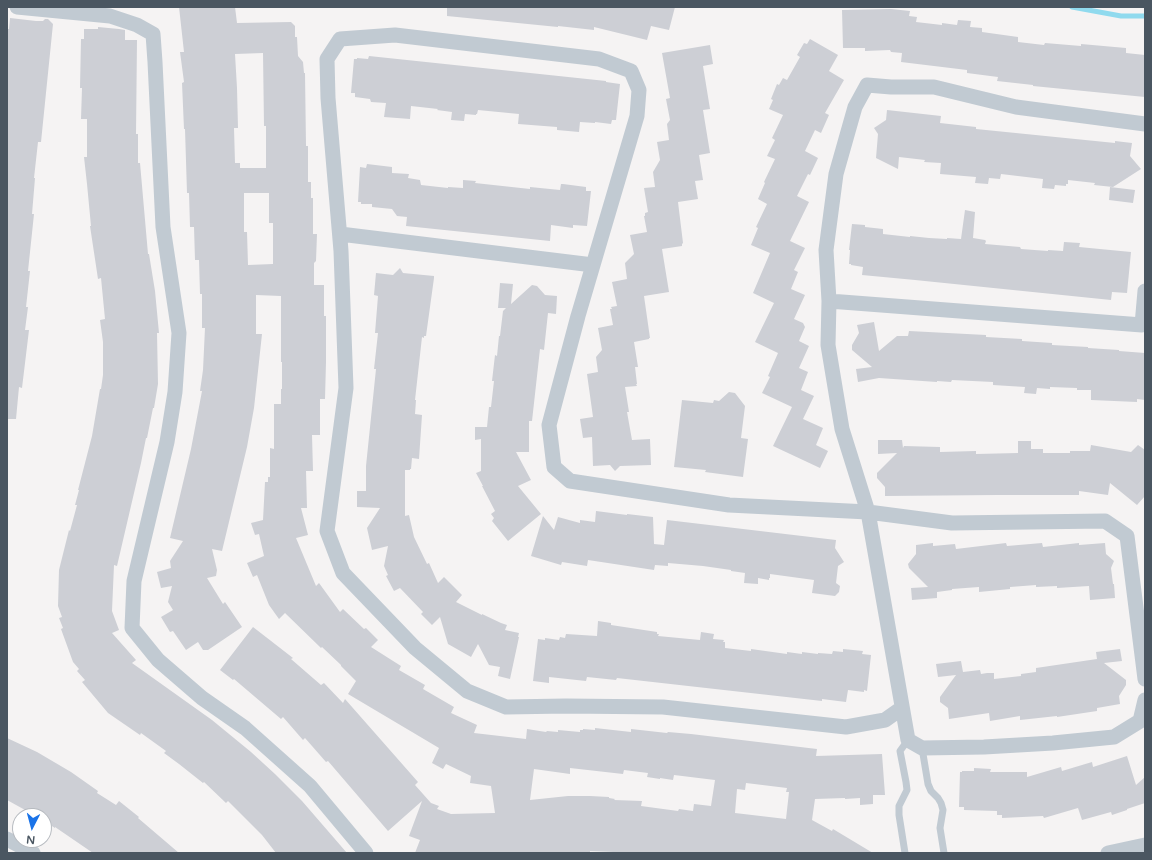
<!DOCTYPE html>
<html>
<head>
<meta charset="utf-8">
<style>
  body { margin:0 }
  #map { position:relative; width:1152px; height:860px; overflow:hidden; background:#f5f3f3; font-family:"Varela Round",sans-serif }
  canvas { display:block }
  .frame { position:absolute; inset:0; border:8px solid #4a5661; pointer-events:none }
  .north { position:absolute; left:12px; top:808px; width:40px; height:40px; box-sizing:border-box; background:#fff; border:1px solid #b7bbc0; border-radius:50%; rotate:186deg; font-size:11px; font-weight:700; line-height:16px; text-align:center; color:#4a5661 }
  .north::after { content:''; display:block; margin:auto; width:14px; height:18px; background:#1a73e8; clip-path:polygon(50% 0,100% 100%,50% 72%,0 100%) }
</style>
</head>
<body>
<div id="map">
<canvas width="1152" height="860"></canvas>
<div class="frame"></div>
<div class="north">N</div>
</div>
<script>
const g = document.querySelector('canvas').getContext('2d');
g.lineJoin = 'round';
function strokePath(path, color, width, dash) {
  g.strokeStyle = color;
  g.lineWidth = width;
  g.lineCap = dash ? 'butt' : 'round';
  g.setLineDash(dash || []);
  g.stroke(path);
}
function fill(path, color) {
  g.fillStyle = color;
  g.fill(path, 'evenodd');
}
const stream = new Path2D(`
  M1072 7 1121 16H1145`);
const building = new Path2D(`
  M179 7H235L237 23 291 22 295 26V37H297L298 56 303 62 304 73H305L306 146H308V182H311V198H313V234H317L316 261 314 263V285H324V316H326V362L325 399H320V435H312L313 471H306L307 508H301L308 535 296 538 316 586 319 583 340 612 343 609 364 629 366 628 378 640 371 647 401 666 399 670 425 685 423 689 454 707 451 713 477 725 474 733 526 739 527 729 546 732 547 731 558 732V730L580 732V730H583V729L595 730V728L631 732V729L667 733 668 732 691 734 817 749 816 756 882 754 885 795H873V804L860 805V798L845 799V798L815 799 812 820 832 831 833 829 873 853H637L590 851V852L560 853H415L420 840 409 836 422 801 388 831 328 761 326 762 305 738 303 740 283 717 281 719 234 679 233 680 220 670 253 627 293 658 291 659 321 685 324 683 343 703 345 699 418 782 415 785 431 803 439 806 437 809 451 814 495 813 491 786 470 783 471 776 446 764 443 769 432 763 439 748 348 694 356 681 341 666V665L322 647 321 648 285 613 279 619 269 605 257 575 253 577 247 563 264 556 259 534 255 535 251 523 263 520 265 482H268V477H270V448L274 449V404H281V389H282V362H281V296L256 295V334H262L254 408 247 447 222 551 212 549 217 570 216 576 207 578 223 604 225 602 242 627 208 650H203L198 642 186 650 173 631 170 632 161 617 173 610 168 602 172 586 161 588 157 572 171 568 170 561 183 541 170 538 191 449 202 391H200L203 370 205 328H202V294H200L199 260H195L194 227H190L189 193H187L185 129H184L182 83 184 82 180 52H184ZM263 53 264 126H266V168H240V163H235L234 128H238L237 88 235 54ZM244 193H269V223H273V264L248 265 247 232H244ZM570 768 623 774 624 770 648 773 647 777 660 779V778L673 780 674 775 715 780 711 806 694 804 693 811 679 809 678 811 641 806 642 801 614 800 615 799 609 798V797L590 796H568L530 800 534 769 570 774ZM746 783 787 788 786 792H789L786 819 735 813 737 789 745 790Z
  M447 7H675L669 30 651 26 647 40 594 27V30L558 26V27L447 16Z
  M891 9 910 11 909 16 917 17 916 22 942 25V23L957 25 958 20 971 21 970 27 982 28V32L1018 37V42L1044 45 1045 43 1081 46V44L1126 48V53L1145 55V97L1033 86V85L997 81 998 77 967 73V70L901 62 902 53 891 52 890 50 865 51V48H843L842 10Z
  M10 18 36 21H43L45 19H48L53 24 41 142H38L34 178H35L32 214H34L28 271H30L26 307H28L25 330H29L22 388 19 387 16 419H7V29H9Z
  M98 27 119 29 125 30V40H137L136 134H138V163H140L148 254H149L155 291 159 333H157L158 384 154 408H153L147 438H146L141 463 117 566 114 565 112 611 119 630 112 633 136 660 132 663 212 720 251 752 275 774 302 801 347 853H276L262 835 228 801 226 803 204 782 203 783 179 764 164 753 166 751 141 733 140 735 108 713 82 682 85 680 77 671 79 669 73 662 61 629 63 628 59 618 62 617 58 606 59 570 69 530 70 531 77 505H75L79 490H78L92 436 100 389H101L103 375V342L100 320 105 319 101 278 98 279 90 226H91L87 184 84 157H87V119H81L82 88H80L81 39H84V29H98Z
  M810 39 838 55 829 71 844 80 825 113 829 115 821 133 815 130 805 151 818 158 810 175 808 174 797 196 809 202 790 241 805 248 794 270 798 272 791 289 805 295 794 319 803 323 805 327 799 341 809 346 799 368 808 372 801 390 814 396 803 419 823 428 816 445 828 451 820 468 773 446 792 407 762 393 770 377 768 376 778 353 755 342 774 303 753 293 770 253 751 245 758 228 756 227 767 204 758 199 765 183 764 182 775 159 767 156 775 140 772 138 783 115 769 109 773 100 771 99 777 84 779 85 783 78 787 80 800 57 797 55 804 43 807 44Z
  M710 45 713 64 703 66 710 109 703 110 710 153 699 155 703 180 695 181 698 199 678 202 683 243 682 244V246L662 249 669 292 644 296 650 338H649V339L634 342 638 367H635L637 384H636L637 386 625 387 629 412H627L632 440 650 439 651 465 620 466 615 471 610 465 593 466 592 437 583 438 580 419 593 417 587 374 598 372 596 357 602 350 598 328 613 325 610 309H612L611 307 617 306 612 282 627 279 625 263 634 254 630 235 647 232 644 216H645V213L648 212 644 188 655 187 653 172 660 160 657 142 669 140 667 124 670 120 666 99 670 98 662 53Z
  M369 56 606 81V82L620 84 616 120H612L611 124 595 122V123L580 122 579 132 557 130V127L518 124 519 114 478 110 477 114H476V115L465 114 464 121 451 120 452 112 437 110 438 109 411 106 410 119 384 117 386 103 371 102 370 99 355 97V93H351L354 59H357V58L368 59Z
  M887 110 941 116 940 123 976 127V129L1115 143V141L1132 143 1130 156 1141 169 1113 187 1094 185 1095 183 1068 180V184H1066V186L1055 185 1054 189 1042 188 1043 179 1001 174 1000 179 989 178 988 184 975 183 976 177 940 174 941 163 924 162 925 160 899 157 898 169 876 158 878 134 874 128 886 120Z
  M367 164 392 167V173L409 174 408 178 420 180 421 185 448 188V187L463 188V180L476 181 475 183 530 189V187L560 190 561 184H563L586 187V191H591L587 226 573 225V228L551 225 550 241 406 226 407 217 397 216 392 209 372 207V204H361V202H358L360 167 366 168Z
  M1110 187 1135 190 1133 203 1109 200Z
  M965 210 975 212 973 238 985 240 986 241 985 244 1020 247 1021 249 1048 251V250L1063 251 1064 242 1080 243 1079 247 1131 252 1127 293 1112 292 1111 300 915 280 862 275 863 267 851 265V264H849L850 250H849L852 224 865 225V227L883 229V234L910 237V236L929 238 947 239V238L961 239Z
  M400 268 403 273 434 276V278L426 336H424V338L422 337 415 400H416L415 414 422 415 419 459 412 458 411 469H410V470H405V516L409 515 414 537 427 564 429 563 438 583 444 577 462 595 456 602 482 615V614L501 623 507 625 505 630 519 633 518 637H519L510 679 498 676 500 667 489 665 478 644 471 657 448 644 440 617 432 625 421 614 423 612 400 588 394 591 386 576 388 575 384 566 388 546 372 550 367 528 380 508 357 507V491H366V466L376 369H374L378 333H375L378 296 374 295 376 273 393 275Z
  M500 283 513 284 511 304 532 285 537 286 545 295 557 296 556 314 548 313 544 350 540 349 532 421H529V452H516L531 480 518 486 541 514 508 541 492 521 494 518 491 514 495 511 482 486H483L476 473 481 471V439L475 440V427H487L489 407H491L494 381H492L495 355 497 356 499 336H500L503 311 506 308H498Z
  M874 322 879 351 897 336H908L909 331 986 335V337L1022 339V341L1052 343V345L1088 347V348L1119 350V351L1145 353V400L1137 399V402L1091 400V390H1077V388L1050 387V389L1037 388 1036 394 1024 393 1025 387 993 385V382L952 380 951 382 937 381V382L879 378 858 382 856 369 872 367 852 350V345L859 333 857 325Z
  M729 392 735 393 745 406 741 438 748 439 743 477 705 472 706 470 674 467 682 400 713 403 714 400 719 401Z
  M878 440H902L903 448 904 446 940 447V452L976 451V454L1018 453V441H1031V449H1043V453H1070V451H1090L1091 445 1131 452 1138 445 1145 450V496L1137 505 1110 483 1108 495 1079 491V495H997L885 496V487L877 478V473L897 453 878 454Z
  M596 511 627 515V514L653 517 654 544 664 545 667 520 836 540 835 548 844 562 838 566 836 583 840 586 839 592 835 596 812 593 814 580 770 574V578H769V580L758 578V584L744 583 745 573 731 571V570L703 566 668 563V566L655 565 654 570 588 560 587 566 562 562 561 565 531 556 543 516 554 530 558 517 580 523V520L595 522Z
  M933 543V546L955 544 956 549 1006 543 1007 546 1042 543 1043 547 1079 543V545L1105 543 1106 554 1114 561 1111 568 1113 584H1114L1115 598 1090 600 1089 586 1057 588V586L1036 587V585L1010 587V589L979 592V587L952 589V590L937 592V598L912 600 911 588 928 587 909 568 908 564 916 554V545Z
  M598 621 611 623V625L657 632V634H659L658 636 700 640 701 632 714 634 713 639 724 640 723 642H725V648L751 651V649L787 654V652L802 654V652L818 654V653L832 654 833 651 843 652V649L863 651 862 654 871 655 867 691 864 690V692L848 690 846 702 822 699V701L617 678 616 680 587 677 586 681 549 677V683L533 681 538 639 545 640V638L559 640 560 637 565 638 566 634 597 636Z
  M1120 649 1122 661 1104 663 1126 680V685L1119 696 1120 704 1097 708V711L1057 717V716L1020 720V716L990 721 989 713 949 719 948 708 940 702V697L956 675 938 677 936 664 961 661 963 672 980 670 981 674 987 673H994V679L1021 676V674L1036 672V668L1097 659 1096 652Z
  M7 738 37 752 71 772 98 791 97 793 116 805 119 801 139 817 138 818 179 853H93L55 827V828L44 821V816H36L7 800Z
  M1127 756 1136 785 1145 777V803L1127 809V810L1112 815 1111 812 1082 820 1078 808 1044 818 1043 816 1002 818V815H997V811L964 810V807H959L960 772H962V771H974V768L991 769 990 772H1027V777L1061 767 1062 771 1092 762 1093 767Z`);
const lane = new Path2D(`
  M922 748 928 784 931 791 938 798 941 803 943 810 940 828 944 853
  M905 853 899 815V806L907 790 906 782 900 751 908 740`);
const street = new Path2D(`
  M17 7 110 16 137 25 153 34 155 62 163 227 179 333 175 392 167 442 134 581 132 628 158 660 202 698 245 728 310 786 366 853
  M1145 124 1016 107 934 87H891L867 85 855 107 836 174 826 250 829 301 828 345 842 429 868 512 908 740 922 748 984 747 1053 743 1114 737 1140 721 1145 700
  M340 234 593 265
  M829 301 1142 325 1145 291
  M902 708 885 720 846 727 663 707 566 706 506 707 467 691 415 648 343 573 327 531 346 388 341 251 328 98 327 59 340 39 395 35 599 59 631 71 639 90 637 116 578 316 549 425 554 467 570 481 729 505 868 512 952 523 1105 521 1127 536 1145 679
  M7 839 33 853
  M1108 853 1145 845`);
strokePath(stream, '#90daee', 5);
fill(building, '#cdcfd5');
strokePath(lane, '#c1cad2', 7);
strokePath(street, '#c1cad2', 15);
</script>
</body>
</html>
